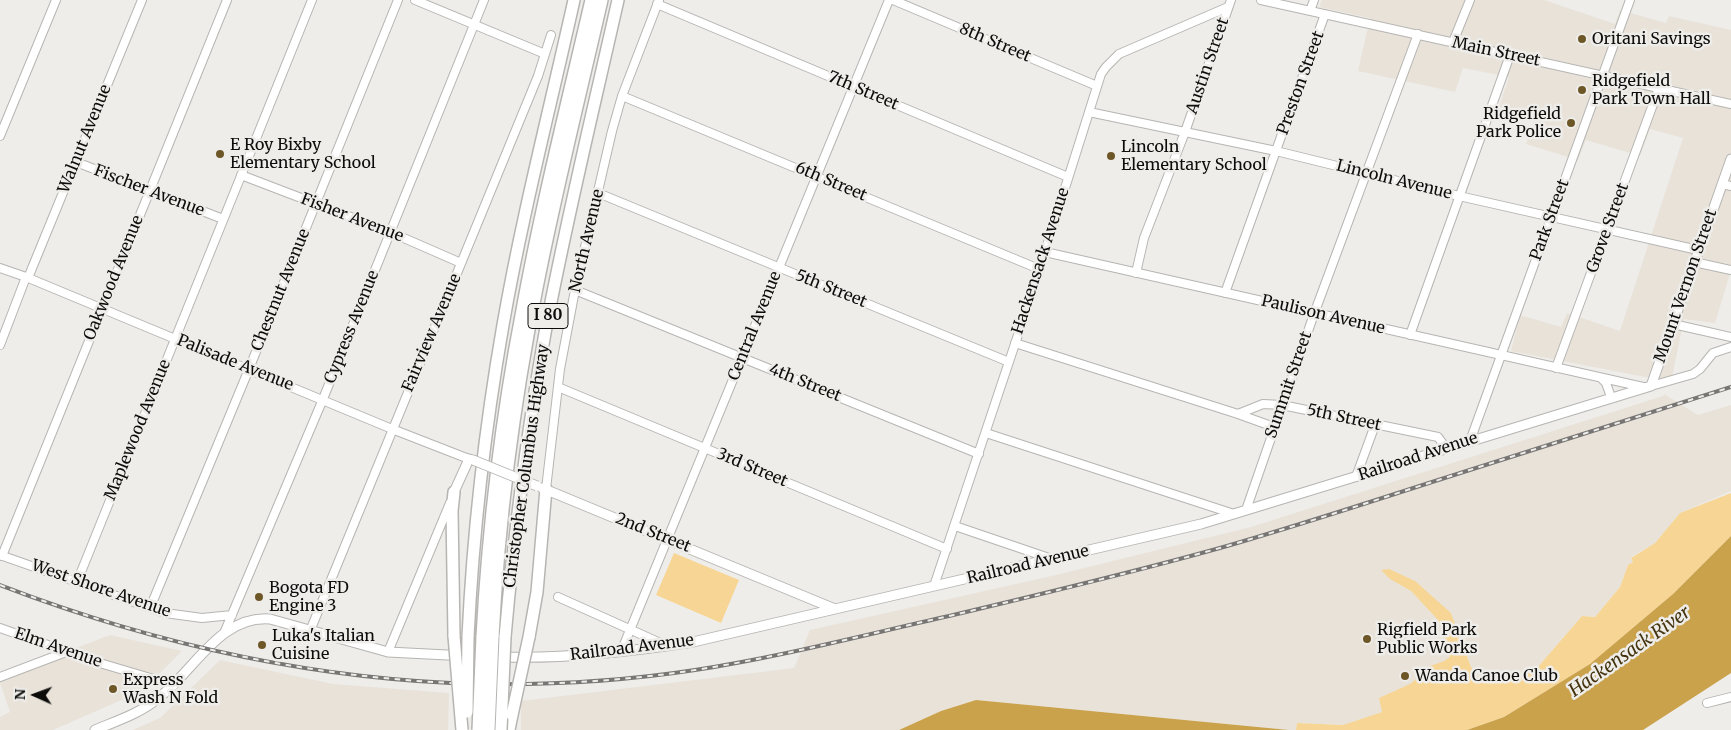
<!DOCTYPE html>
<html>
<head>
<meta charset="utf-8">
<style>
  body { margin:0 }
  #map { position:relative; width:1731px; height:730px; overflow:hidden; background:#eeedea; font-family:Merriweather,serif }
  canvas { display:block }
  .north { position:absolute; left:10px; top:670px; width:50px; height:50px; -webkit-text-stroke:4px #eeedea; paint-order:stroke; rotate:272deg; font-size:14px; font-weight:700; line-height:20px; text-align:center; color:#0d0c0b }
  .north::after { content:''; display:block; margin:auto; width:18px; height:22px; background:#0d0c0b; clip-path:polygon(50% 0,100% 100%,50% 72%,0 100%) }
</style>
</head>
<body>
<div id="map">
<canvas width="1731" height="730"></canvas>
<div class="north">N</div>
</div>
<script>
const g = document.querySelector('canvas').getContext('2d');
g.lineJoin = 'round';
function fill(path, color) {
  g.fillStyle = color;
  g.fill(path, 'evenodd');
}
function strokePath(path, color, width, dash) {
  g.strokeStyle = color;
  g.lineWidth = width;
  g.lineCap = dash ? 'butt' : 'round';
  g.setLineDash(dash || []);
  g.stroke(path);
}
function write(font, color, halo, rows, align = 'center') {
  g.font = font + ' Merriweather,serif';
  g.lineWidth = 5;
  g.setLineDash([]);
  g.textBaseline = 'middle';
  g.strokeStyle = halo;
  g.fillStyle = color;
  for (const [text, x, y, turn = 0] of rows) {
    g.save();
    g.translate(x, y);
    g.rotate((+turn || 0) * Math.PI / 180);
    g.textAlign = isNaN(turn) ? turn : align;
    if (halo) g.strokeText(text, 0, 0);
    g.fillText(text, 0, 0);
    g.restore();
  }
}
const built = new Path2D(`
  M1322 0H1544L1615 24 1620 10 1666 23 1669 16 1731 30V270L1715 323 1684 319 1671 382 1511 351 1520 315 1561 327 1567 313 1620 331 1683 138 1650 129 1640 156 1586 140 1578 160 1526 144 1535 118 1499 107 1509 77 1463 68 1455 92 1358 71 1370 18 1319 7Z
  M1664 394 1698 415 1731 405V491L1680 513 1655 543 1631 557 1633 562 1628 565 1620 587 1595 617 1582 616 1537 668 1508 677 1484 681 1477 677 1471 667 1451 613 1390 579 1411 591 1440 621 1454 672 1382 712 1343 725 1297 723 1296 730H1289L976 700 941 711 899 730H521V701L794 668 810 630 1056 575 1251 527 1663 396Z
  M110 635 182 651 142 691 53 730H0V717L10 712 0 683V677Z
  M220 660 333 684 449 693 448 730H133L160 718Z`);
const green = new Path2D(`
  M1731 493V536L1673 594 1590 664 1504 717 1467 730H1296L1297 723 1343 725 1382 712 1379 698 1410 684 1419 677 1425 668 1444 661 1450 657 1439 621 1411 591 1390 579 1381 570 1389 569 1415 581 1451 613 1471 667 1477 677 1484 681 1508 677 1537 668 1582 616 1595 617 1620 587 1628 565 1633 562 1631 558 1655 543 1680 513Z
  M674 553 739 580 721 623 656 595Z`);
const water = new Path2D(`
  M1731 536V673L1643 730H1467L1504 717 1590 664 1673 594Z
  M976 700 1289 730H899L941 711Z`);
const minor = new Path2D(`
  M415 0 545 54
  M893 0 1097 86
  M1261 0 1731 104
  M657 4 1068 177
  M1310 11 1314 0
  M1453 42 1470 0
  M622 96 1039 269
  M1089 112 1276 151 1459 196 1698 250
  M0 136 56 0
  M76 162 223 219
  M241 175 390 232 461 263
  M1722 184 1731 186
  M598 193 1009 362
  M1045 252 1643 387
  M1694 262 1731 270
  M0 268 26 277 392 429 469 459
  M1136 273 1144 238 1185 132 1231 0
  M28 278 142 0
  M575 290 979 454
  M1225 293 1325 14
  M1673 324 1731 337
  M1410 335 1510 55
  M1015 343 1238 414 1263 404 1282 405 1438 437 1446 448
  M0 345 26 277
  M1556 368 1659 88
  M1601 378 1606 383 1611 397
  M1651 386 1693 374 1700 369 1713 353 1731 347
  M558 387 947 549
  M1238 414 1274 427
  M986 433 1234 514
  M1470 441 1630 0
  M1356 477 1375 425
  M546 489 560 369 575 290 612 131 622 96 659 0
  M1246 510 1314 314 1418 34
  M955 526 1052 559
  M0 555 165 613 202 618 232 615
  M2 556 227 0
  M77 582 312 0
  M934 586 1030 299 1101 74 1106 67 1119 54 1228 7
  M558 597 667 646
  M150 608 249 369 398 0
  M0 628 93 661 174 685
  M225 631 323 399 484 0
  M310 631 538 76 551 35
  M388 652 450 503
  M621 652 889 0
  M0 677 66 652
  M1707 703 1731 697`);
const major = new Path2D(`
  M542 488 835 609
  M454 492 469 459 473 460
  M500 657C565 659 629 652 693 642L1201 524 1651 386 1731 159
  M95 730C116 721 139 714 157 699 194 672 219 615 270 619L388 652 487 657`);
const highway = new Path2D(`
  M454 636 452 511 454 492
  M468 637C473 532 485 428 503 325 522 216 550 108 574 0
  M482 637C488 527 501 418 522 310 541 206 567 103 591 0
  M493 637C499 520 514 403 537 288 556 191 580 96 602 0
  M505 637C514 535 527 433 545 333 566 221 593 111 618 0
  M529 637 537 592 546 489
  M509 730 512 715`);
const rail = new Path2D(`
  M0 585C154 644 315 680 480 684 551 685 624 681 695 670 780 657 864 635 949 616 1042 594 1135 572 1227 546 1296 526 1364 504 1432 482 1532 450 1631 419 1731 387`);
const majorBridge = new Path2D(`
  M473 460 537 486`);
const highwayBridge = new Path2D(`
  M454 636 462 730
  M467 712 468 637
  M512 715 529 637
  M478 730 482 637
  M489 730 493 637
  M501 730 505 637`);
const markers = [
  [1582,39,5,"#6e5727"],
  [1582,90,5,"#6e5727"],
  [1571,123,5,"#6e5727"],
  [220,154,5,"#6e5727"],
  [1111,156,5,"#6e5727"],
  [259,597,5,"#6e5727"],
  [1367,639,5,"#6e5727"],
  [262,645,5,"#6e5727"],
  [1405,676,5,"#6e5727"],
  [113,689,5,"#6e5727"]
];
const shields = [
  [548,316,40]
];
const shieldNames = [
  ["I 80",548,316]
];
const poiNames = [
  ["Oritani Savings",1592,39],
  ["Ridgefield",1592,81],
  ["Park Town Hall",1592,99],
  ["Ridgefield",1561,114,"right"],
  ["Park Police",1561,132,"right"],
  ["E Roy Bixby",230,145],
  ["Elementary School",230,163],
  ["Lincoln",1121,147],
  ["Elementary School",1121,165],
  ["Bogota FD",269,588],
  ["Engine 3",269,606],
  ["Rigfield Park",1377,630],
  ["Public Works",1377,648],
  ["Luka's Italian",272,636],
  ["Cuisine",272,654],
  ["Wanda Canoe Club",1415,676],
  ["Express",123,680],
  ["Wash N Fold",123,698]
];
const streetNames = [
  ["8th Street",995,43,23],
  ["Main Street",1496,52,12],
  ["Austin Street",1208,66,-71],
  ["Preston Street",1301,83,-70],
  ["7th Street",863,91,23],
  ["Walnut Avenue",85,139,-68],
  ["Lincoln Avenue",1394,180,14],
  ["6th Street",831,182,23],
  ["Fischer Avenue",149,191,21],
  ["Fisher Avenue",352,218,21],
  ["Park Street",1550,220,-70],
  ["Grove Street",1608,228,-70],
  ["North Avenue",587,241,-77],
  ["Hackensack Avenue",1041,261,-72],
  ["Oakwood Avenue",114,278,-68],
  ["Mount Vernon Street",1686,286,-71],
  ["5th Street",831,289,22],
  ["Chestnut Avenue",281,290,-68],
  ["Paulison Avenue",1323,315,13],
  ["Central Avenue",755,326,-68],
  ["Cypress Avenue",352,327,-68],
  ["Fairview Avenue",432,333,-67],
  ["Palisade Avenue",235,363,22],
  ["4th Street",805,383,22],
  ["Summit Street",1289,385,-71],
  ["5th Street",1344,418,12],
  ["Maplewood Avenue",138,430,-68],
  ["Railroad Avenue",1418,457,-18],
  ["Christopher Columbus Highway",527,466,-82],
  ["3rd Street",752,468,23],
  ["2nd Street",653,533,22],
  ["Railroad Avenue",1028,565,-13],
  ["West Shore Avenue",101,589,19],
  ["Elm Avenue",58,648,19],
  ["Railroad Avenue",632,648,-7]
];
const waterNames = [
  ["Hackensack River",1630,652,-35]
];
fill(built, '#e8e2d9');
fill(green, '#f7d695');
fill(water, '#cba24c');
strokePath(minor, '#b6b5b2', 10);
strokePath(major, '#b6b5b2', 11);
strokePath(highway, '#b6b5b2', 14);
strokePath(minor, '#fff', 8);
strokePath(major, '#fff', 9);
strokePath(highway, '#fff', 11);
strokePath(rail, '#777674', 4);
strokePath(rail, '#eeedea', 2, [5.5]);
strokePath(majorBridge, '#b6b5b2', 11, []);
strokePath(highwayBridge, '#b6b5b2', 14, []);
strokePath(majorBridge, '#fff', 9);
strokePath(highwayBridge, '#fff', 11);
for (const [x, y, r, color] of markers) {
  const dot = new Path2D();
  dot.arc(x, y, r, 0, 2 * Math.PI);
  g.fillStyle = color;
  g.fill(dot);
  strokePath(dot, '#eeedea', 2);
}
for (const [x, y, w] of shields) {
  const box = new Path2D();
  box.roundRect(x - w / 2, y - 12.5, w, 25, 4);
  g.fillStyle = '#eeedea';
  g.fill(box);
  strokePath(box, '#0d0c0b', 1);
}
write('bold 15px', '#0d0c0b', null, shieldNames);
write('16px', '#0d0c0b', '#eeedea', poiNames, 'left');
write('16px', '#0d0c0b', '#eeedea', streetNames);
write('italic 18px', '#44330e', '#eeedea', waterNames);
</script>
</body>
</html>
